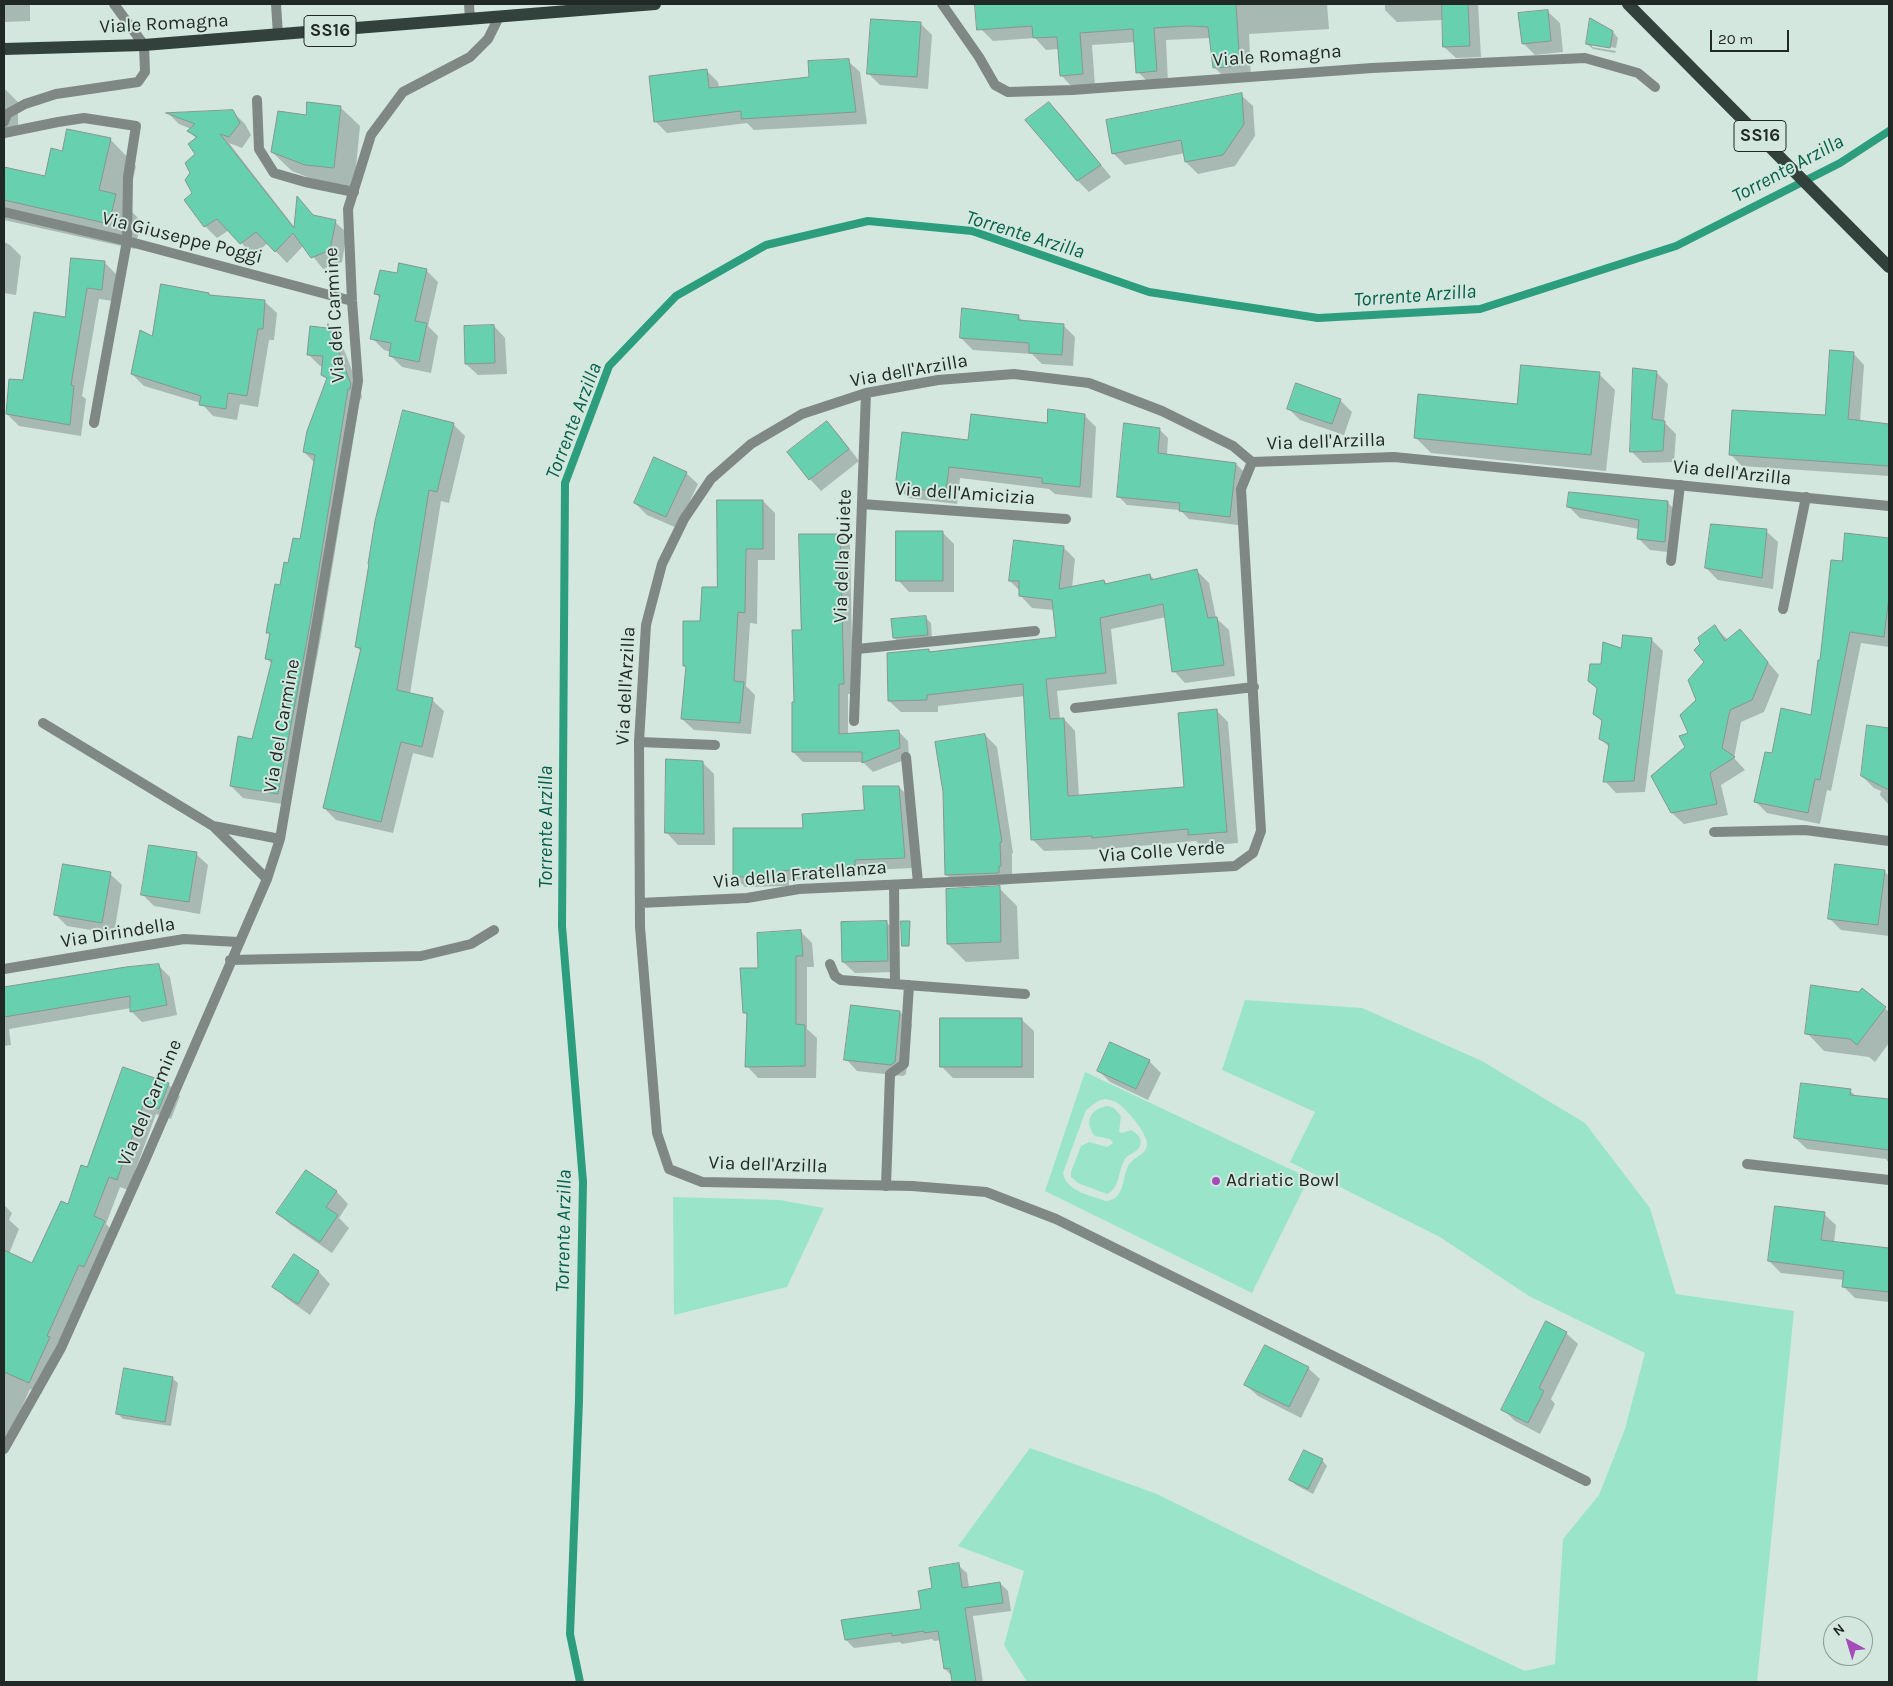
<!DOCTYPE html>
<html>
<head>
<meta charset="utf-8">
<style>
  body { margin:0 }
  #map { position:relative; width:1893px; height:1686px; overflow:hidden; background:#d3e7df; font-family:Karla,sans-serif }
  canvas { display:block }
  .frame { position:absolute; inset:0; border:5px solid #212926; pointer-events:none }
  .north { position:absolute; left:1823px; top:1616px; width:50px; height:50px; box-sizing:border-box; background:#d3e7df; border:1px solid #8c9b95; border-radius:50%; rotate:321deg; font-size:14px; font-weight:700; line-height:20px; text-align:center; color:#212926 }
  .north::after { content:''; display:block; margin:auto; width:18px; height:22px; background:#a54cb9; clip-path:polygon(50% 0,100% 100%,50% 72%,0 100%) }
  .scale { position:absolute; left:1710px; top:30px; width:79px; height:22px; box-sizing:border-box; border:2px solid #212926; border-top:0; padding-left:6px; font-size:15px; line-height:18px; white-space:nowrap; color:#212926; -webkit-text-stroke:4px #d3e7df; paint-order:stroke }
</style>
</head>
<body>
<div id="map">
<canvas width="1893" height="1686"></canvas>
<div class="frame"></div>
<div class="north">N</div>
<div class="scale">20 m</div>
</div>
<script>
const g = document.querySelector('canvas').getContext('2d');
g.lineJoin = 'round';
function fill(path, color) {
  g.fillStyle = color;
  g.fill(path, 'evenodd');
}
function strokePath(path, color, width, dash) {
  g.strokeStyle = color;
  g.lineWidth = width;
  g.lineCap = dash ? 'butt' : 'round';
  g.setLineDash(dash || []);
  g.stroke(path);
}
function write(font, color, halo, rows, align = 'center') {
  g.font = font + ' Karla,sans-serif';
  g.lineWidth = 4;
  g.setLineDash([]);
  g.textBaseline = 'middle';
  g.strokeStyle = halo;
  g.fillStyle = color;
  for (const [text, x, y, turn = 0] of rows) {
    g.save();
    g.translate(x, y);
    g.rotate((+turn || 0) * Math.PI / 180);
    g.textAlign = isNaN(turn) ? turn : align;
    if (halo) g.strokeText(text, 0, 0);
    g.fillText(text, 0, 0);
    g.restore();
  }
}
const green = new Path2D(`
  M1245 1000 1362 1008 1482 1061 1585 1123 1650 1208 1676 1294 1794 1311 1757 1682H1027L1004 1645 1024 1571 958 1546 1030 1448 1157 1494 1325 1577 1525 1671 1555 1664 1563 1539 1599 1495 1625 1429 1645 1353 1529 1296 1440 1237 1290 1162 1315 1112 1222 1070Z
  M1085 1072 1309 1178 1252 1293 1045 1191ZM1105 1099C1110 1100 1115 1101 1119 1104 1128 1111 1148 1134 1147 1145 1146 1154 1137 1156 1132 1161 1120 1172 1128 1199 1106 1201 1090 1195 1067 1192 1063 1173L1086 1110 1098 1101Z
  M1108 1106 1114 1108 1121 1116 1119 1132 1122 1133 1131 1130C1137 1133 1143 1138 1140 1146 1137 1153 1128 1154 1125 1159 1118 1170 1120 1189 1107 1194L1078 1183 1071 1177V1172L1081 1146 1089 1142 1107 1147 1112 1144 1113 1142 1110 1139 1095 1136C1083 1122 1091 1108 1108 1106Z
  M673 1197 780 1200 824 1208 787 1287 674 1315Z`);
const shadow = new Path2D(`
  M4 4H30V21L4 22Z
  M1002 4H1327L1329 29 1249 34 1251 78 1226 79 1214 67 1211 38 1166 40 1168 83 1150 84 1138 72 1136 42 1092 45 1095 86 1073 88 1061 75 1059 49 1046 50 1035 38 993 41 981 29 977 5Z
  M1385 4H1478L1481 57 1456 58 1444 47 1443 20 1397 22 1385 10Z
  M1548 12 1560 23 1563 52 1535 55 1523 43Z
  M921 24 932 35 928 89 880 85 868 73Z
  M1613 32 1618 38 1616 48 1592 44V47L1616 51 1615 53 1593 49 1587 44Z
  M848 61 860 72 867 124 754 130 747 123 667 133 655 121 706 70 718 82 719 88 810 78Z
  M4 88 18 102V133H4Z
  M1241 95 1253 106 1255 136 1235 166 1198 174 1186 162 1185 153 1125 165 1113 153Z
  M1049 103 1061 115 1111 177 1089 192 1077 180Z
  M340 107 360 126 354 187 325 184 292 171 272 152 307 117Z
  M233 112 245 124 251 135 242 148 229 143 295 228 308 210 315 217 335 222 347 233 342 262 323 269 304 245 287 263 268 243 253 255 229 230 217 238 205 226 193 193 191 173 196 155 197 139 189 131 191 129 179 124 169 114Z
  M110 139 136 166 127 207 141 221 135 249 4 220V168L46 177 63 152Z
  M4 242 10 245 21 256 16 295 4 293Z
  M104 262 116 274 113 301 99 299 82 396 86 399 81 436 19 426 7 414 66 318Z
  M426 270 438 282 428 326 438 336 431 373 402 367 390 355 391 352 384 350 372 338 380 298 376 294Z
  M208 294 211 296 265 302 277 313 274 340H269L258 407 240 404 237 420 213 416 201 403 144 386 132 374 153 338Z
  M1018 316 1024 322 1063 325 1075 337 1073 366 1042 364 1032 354 973 350 961 338Z
  M494 326 505 338 507 374 478 375 466 364Z
  M328 327 339 337 362 396 361 400 360 399 321 636 289 805 243 798 231 786 253 740 272 664 266 658 271 636 267 632 281 587 301 540 315 463 304 452 328 380 322 374 323 366H320L308 354Z
  M1853 353 1864 365 1860 422 1889 425V476L1742 466 1730 454 1826 416Z
  M1656 372 1668 384 1664 422 1676 434 1674 462 1643 463 1631 451Z
  M1599 374 1615 390 1606 471 1431 453 1415 437 1518 405Z
  M1340 400 1352 412 1344 435 1300 420 1289 409Z
  M1084 415 1096 427 1092 498 1055 494 1049 489 960 478 957 504 908 498 897 486 969 441 1048 424Z
  M827 423 839 435 859 461 821 491 810 479Z
  M453 424 465 436 449 503 441 501 410 694 432 700 444 711 433 758 413 753 393 833 336 820 324 808 362 652 356 647Z
  M1159 429 1168 438 1167 455 1236 464 1244 472 1238 525 1189 519 1180 510 1127 505 1118 496Z
  M686 473 698 484 677 528 647 515 635 503Z
  M763 501 775 513V560H758L757 624 750 623 746 686 755 695 751 734 694 730 682 719 687 668 684 665 701 623Z
  M1667 502 1679 514 1676 553 1650 550 1638 538 1639 529 1580 518 1568 506Z
  M1766 531 1778 542 1773 589 1718 580 1706 568Z
  M943 533 954 544V592H909L898 580Z
  M1846 534 1889 539V647L1861 643 1831 791 1827 790 1820 824 1767 813 1756 802 1773 754 1812 716 1821 662 1843 563Z
  M840 535 850 545 853 694H848V734L898 731 908 741 909 758 873 772 863 762H803L793 752 803 631Z
  M1063 547 1075 559 1072 588 1104 581 1107 584 1150 575 1155 580 1197 571 1209 583 1216 618 1229 630 1235 676 1185 683 1174 671 1166 617 1111 629 1117 684 1057 691 1060 719H1064L1075 731 1079 796 1186 788 1217 711 1228 722 1238 843 1201 846 1196 841 1105 849 1044 851 1033 840 1025 696 938 706V712H901L889 701 928 650 932 653 1058 639 1055 610 1032 608 1021 596 1020 591 1010 581Z
  M925 617 931 623 932 640 900 643 894 638Z
  M1715 627 1728 640 1740 630 1779 675 1764 712 1741 722 1734 758 1745 770 1721 785 1728 815 1684 824 1672 813Z
  M1651 639 1663 651 1645 792 1616 793 1605 781 1610 748 1600 738 1603 722 1594 714 1598 690 1590 681 1602 665 1622 649Z
  M1868 726 1889 729V805L1880 795 1881 791 1874 788 1862 776Z
  M985 735 997 747 1013 853H1012V877H1010V884L958 887 947 875 944 792Z
  M702 762 714 774 715 845H678L667 833Z
  M899 787 909 797 914 868 864 870 865 876 789 880V886L745 887 735 877 804 829 865 811Z
  M196 854 208 865 200 914 154 906 142 894Z
  M1884 871 1889 876V936L1841 930 1829 918Z
  M110 874 122 885 114 934 67 926 55 914Z
  M999 888 1017 906 1019 959 966 962 948 944Z
  M887 923 899 934V972L855 973 843 962Z
  M801 932 812 943 814 967H807V1029L817 1038 816 1078H758L747 1066 748 1016 745 1013 759 969Z
  M159 966 170 977 177 1015 142 1022 131 1011V1008L9 1029 11 1045 4 1046V989L126 968Z
  M1862 990 1889 1012V1043L1875 1062 1869 1057 1824 1051 1807 1033Z
  M900 1012 912 1024 906 1074 903 1076 857 1071 846 1059Z
  M1022 1020 1034 1031V1078H953L941 1066Z
  M1149 1061 1161 1073 1148 1100 1110 1082 1098 1070Z
  M124 1068 168 1084 180 1096 171 1119 156 1114 128 1190 120 1187 106 1224 116 1234 41 1394 30 1389 5 1446 4 1324 33 1265 69 1205 87 1169Z
  M1850 1091 1856 1096 1889 1100V1163L1886 1159 1807 1149 1795 1138Z
  M306 1171 337 1192 348 1204 339 1218 349 1228 332 1253 290 1224 278 1213Z
  M4 1205 12 1213 9 1220 19 1229 4 1266Z
  M1824 1214 1836 1225 1834 1243 1889 1249V1302L1855 1298 1843 1286 1844 1280 1781 1273 1769 1261Z
  M294 1256 319 1272 330 1284 310 1315 286 1298 274 1286Z
  M1566 1333 1578 1344 1551 1399 1555 1404 1540 1434 1515 1421 1503 1409Z
  M1308 1368 1320 1379 1301 1418 1258 1396 1246 1385Z
  M172 1378 178 1383 171 1426 123 1419 117 1413Z
  M1322 1460 1327 1466 1313 1494 1296 1485 1291 1480Z
  M958 1565 967 1573 969 1588 1000 1583 1008 1591 1011 1611 973 1616 983 1682H953L952 1676 945 1669 941 1640 934 1641 932 1639 902 1644 900 1642 854 1648 846 1640 922 1610 933 1589Z`);
const stream = new Path2D(`
  M580 1682 570 1634 579 1400 583 1182 562 926 565 483 609 366 676 296 766 245 868 221 972 231 1149 292 1318 318 1480 309 1676 246 1840 163 1889 131`);
const building = new Path2D(`
  M975 4H1236L1240 66 1213 68 1208 27 1189 26 1154 28 1157 71 1136 73 1133 29 1080 33 1083 74 1060 76 1057 37 1033 38 1032 26 977 30Z
  M1442 4H1468L1470 46 1443 47Z
  M1548 10 1551 41 1522 44 1518 13Z
  M1590 18 1613 31 1610 48 1586 44Z
  M871 19 921 22 917 77 867 74Z
  M849 59 856 112 741 119V111L654 122 649 76 707 69 709 88 809 77 808 61Z
  M1242 93 1244 124 1223 155 1185 162 1181 140 1112 154 1106 120Z
  M307 102 341 106 334 168 305 165 271 152 278 111 306 115Z
  M1049 102 1101 165 1077 181 1025 120Z
  M233 110 240 123 229 137 220 134 294 228 297 196 313 215 336 220 330 250 311 258 293 233 275 252 256 232 240 244 217 219 204 227 184 200 192 193 185 180 190 173 185 163 195 154 188 144 197 137 187 131 195 124 166 113Z
  M67 129 111 138 99 190 116 194 109 224 4 200V167L45 176 51 148 62 151Z
  M71 258 105 261 102 290 87 288 71 385 74 386 70 425 6 414 9 379 23 380 34 312 65 317Z
  M399 263 427 269 415 321 427 323 419 362 389 356 391 343 370 339 380 295 374 294 380 270 397 273Z
  M161 284 209 293V295L265 300 263 329H258L247 396 228 393 226 409 199 405 201 396 131 374 140 330 152 336Z
  M962 308 1019 315 1018 320 1064 324 1062 355 1029 353V343L960 338Z
  M328 324 351 384 350 389H348L310 624 278 794 230 786 238 736 252 739 272 660 265 659 270 633H266L275 584 280 585 284 562 288 563 293 538 300 539 315 455 303 452 307 431 327 378 321 375 323 356 307 355 310 326 327 328Z
  M494 325 495 363 465 364 464 326Z
  M1830 350 1854 352 1848 419 1889 424V466L1729 455 1732 410 1825 415Z
  M1521 365 1600 372 1591 455 1414 438 1418 394 1517 404Z
  M1633 368 1657 371 1652 419 1665 421 1663 451 1630 452Z
  M1296 383 1341 399 1332 424 1287 409Z
  M1048 409 1085 414 1080 487 1042 483V478L949 467 946 492 895 487 902 432 968 440 971 414 1047 423Z
  M403 410 454 423 437 492 429 490 397 690 433 698 422 747 401 742 381 822 323 808 361 648 355 647 369 564H368L375 521Z
  M827 421 849 449 809 480 787 452Z
  M1124 423 1160 428 1158 453 1236 463 1230 517 1179 511 1180 503 1117 497Z
  M654 457 687 472 666 517 634 503Z
  M1569 492 1668 501 1665 542 1637 539 1639 520 1567 507Z
  M717 500H763V549H746L745 613 738 612 734 681 744 682 740 723 681 719 686 666H683V621H700L702 587H717Z
  M1711 524 1767 529 1762 578 1705 568Z
  M896 531H943V581H896Z
  M1845 533 1889 538V597L1884 637 1850 632 1820 780 1815 779 1808 813 1754 802 1765 752 1772 753 1781 708 1811 715 1818 660H1820L1831 560 1842 561Z
  M799 534H840L844 684H839V734L899 730 900 748 862 763V752H792V702H794L792 630H801Z
  M1014 540 1064 546 1059 589 1104 580 1105 584 1150 574 1151 580 1197 569 1208 618 1217 617 1224 665 1172 672 1163 604 1100 618 1106 673 1046 679 1050 719 1064 718 1068 796 1184 787 1178 713 1217 709 1227 832 1188 835V829L1092 838V836L1031 840 1023 684 927 695V700L888 701 887 653 929 649V652L1056 637 1052 600 1019 596V581H1009Z
  M926 616 928 635 893 638 891 619Z
  M1715 625 1725 641 1740 629 1768 662 1752 700 1730 710 1722 748 1735 757 1710 773 1717 804 1671 813 1651 776 1685 747 1679 736 1688 733 1680 715 1696 700 1688 680 1704 662 1694 650 1700 644 1698 638Z
  M1623 635 1652 638 1634 781 1603 782 1609 744 1599 739 1602 720 1593 714 1597 688 1588 681 1590 664H1601L1603 642 1621 648Z
  M1867 725 1889 728V790L1861 776Z
  M985 734 1002 842H1000L1001 866H999V873L945 875 943 792 935 742Z
  M666 759 703 761 704 834 665 833Z
  M863 786H899L905 858 855 860V866L780 871V877H733V828H803L802 814 864 810Z
  M149 845 197 852 189 902 141 895Z
  M63 864 111 872 102 923 54 915Z
  M1835 864 1885 870 1878 925 1828 919Z
  M1000 886 1001 942 947 944 946 889Z
  M887 921 888 961 842 962 841 922Z
  M901 921H910L909 946H902Z
  M801 930 803 956H796V1024L805 1025V1066L745 1067 747 1013H743L740 968H758L757 933Z
  M159 964 167 1005 130 1012V996L4 1017V987L126 967Z
  M1811 985 1859 992 1862 988 1886 1007 1857 1045 1850 1039 1805 1034Z
  M851 1005 900 1011 895 1062 891 1065 844 1060Z
  M940 1018H1022V1067H940Z
  M1110 1042 1150 1060 1136 1089 1097 1071Z
  M123 1067 169 1083 159 1109 144 1103 117 1180 109 1177 94 1216 105 1221 84 1267 79 1265 47 1336 50 1337 29 1383 4 1372V1250L32 1263 61 1201 68 1204 81 1165 87 1167Z
  M1801 1083 1851 1089 1850 1095 1889 1099V1150L1794 1138Z
  M306 1170 337 1191 326 1207 338 1215 320 1242 276 1213Z
  M1775 1206 1825 1212 1821 1240 1889 1248V1292L1842 1287 1844 1271 1768 1261Z
  M294 1254 319 1271 298 1304 272 1287Z
  M1546 1321 1567 1332 1539 1388 1544 1391 1528 1423 1501 1410Z
  M1265 1345 1309 1367 1289 1407 1244 1385Z
  M124 1368 173 1377 165 1422 116 1414Z
  M1304 1450 1323 1459 1308 1489 1289 1480Z
  M959 1563 962 1588 1000 1582 1003 1603 965 1608 976 1682H952L950 1668 944 1669 938 1631 924 1633V1631L892 1636V1633L845 1640 841 1620 921 1609 918 1591 932 1588 929 1568Z`);
const service = new Path2D(`
  M276 4 278 35
  M469 4 470 20
  M257 100 259 149 274 173 305 182 354 192
  M4 122 7 114 25 104 56 94 138 82 145 72 144 45 114 4
  M4 133 58 122 84 118 136 126 128 177 127 241
  M94 423 102 378
  M1671 561 1680 485
  M1783 609 1806 497
  M857 649 1035 631
  M639 742 715 745
  M906 757 918 883
  M894 885 895 984
  M830 964 835 976 841 980 1025 994
  M886 1186 890 1074 904 1064 909 985
  M912 1186 986 1192 1056 1219 1586 1481`);
const minor = new Path2D(`
  M942 4 979 57 995 85 1008 92 1072 90 1372 68 1585 58 1638 73 1655 87
  M4 212 127 241 352 301
  M102 378 127 241
  M862 504 1066 519
  M1075 708 1254 687
  M854 721 866 393
  M43 723 213 826 267 879
  M213 826 280 839
  M1714 832 1805 830 1889 841
  M640 903 747 898 799 889 993 880 1235 866 1253 853 1261 831 1241 489 1252 462
  M230 960 421 956 471 944 494 930
  M4 969 184 939 238 942
  M1747 1164 1889 1180
  M912 1186 702 1182 669 1169 657 1133 640 927 639 742 646 625 662 564 684 519 711 479 751 444 802 414 866 393 938 380 1014 374 1089 383 1162 411 1233 446 1252 462 1394 457 1889 506
  M4 1449 61 1348 143 1165 267 879 280 839 358 381 352 301 348 209 371 135 403 92 470 57 488 39 499 17`);
const primary = new Path2D(`
  M1628 4 1889 267
  M4 49 144 45 655 4`);
const markers = [
  [1216,1181,5,"#a54cb9"]
];
const shields = [
  [330,31,52],
  [1760,136,52]
];
const shieldNames = [
  ["SS16",330,31],
  ["SS16",1760,136]
];
const streetNames = [
  ["Viale Romagna",164,24,-3],
  ["Viale Romagna",1277,56,-4],
  ["Via Giuseppe Poggi",182,238,14],
  ["Via del Carmine",335,315,-93],
  ["Via dell'Arzilla",909,371,-10],
  ["Via dell'Arzilla",1326,442,-2],
  ["Via dell'Arzilla",1732,473,6],
  ["Via dell'Amicizia",965,494,4],
  ["Via della Quiete",843,556,-88],
  ["Via dell'Arzilla",626,686,-87],
  ["Via del Carmine",282,726,-80],
  ["Via Colle Verde",1162,852,-4],
  ["Via della Fratellanza",800,875,-5],
  ["Via Dirindella",118,933,-9],
  ["Via del Carmine",150,1103,-67],
  ["Via dell'Arzilla",768,1165,2]
];
const poiNames = [
  ["Adriatic Bowl",1226,1181]
];
const waterNames = [
  ["Torrente Arzilla",1788,169,-28],
  ["Torrente Arzilla",1025,235,17],
  ["Torrente Arzilla",1415,296,-4],
  ["Torrente Arzilla",574,421,-69],
  ["Torrente Arzilla",546,827,-90],
  ["Torrente Arzilla",564,1231,-89]
];
fill(green, '#9ae5ca');
fill(shadow, '#0003');
strokePath(stream, '#2c9d7d', 8);
fill(building, '#67d0ae');
strokePath(building, '#849790', 1);
strokePath(service, '#808885', 10);
strokePath(minor, '#808885', 10);
strokePath(primary, '#33413c', 12);
for (const [x, y, r, color] of markers) {
  const dot = new Path2D();
  dot.arc(x, y, r, 0, 2 * Math.PI);
  g.fillStyle = color;
  g.fill(dot);
  strokePath(dot, '#d3e7df', 2);
}
for (const [x, y, w] of shields) {
  const box = new Path2D();
  box.roundRect(x - w / 2, y - 15.5, w, 31, 4);
  g.fillStyle = '#d3e7df';
  g.fill(box);
  strokePath(box, '#212926', 1);
}
write('bold 18px', '#212926', null, shieldNames);
write('19px', '#212926', '#d3e7df', streetNames);
write('19px', '#212926', '#d3e7df', poiNames, 'left');
write('italic 20px', '#056049', '#d3e7df', waterNames);
</script>
</body>
</html>
